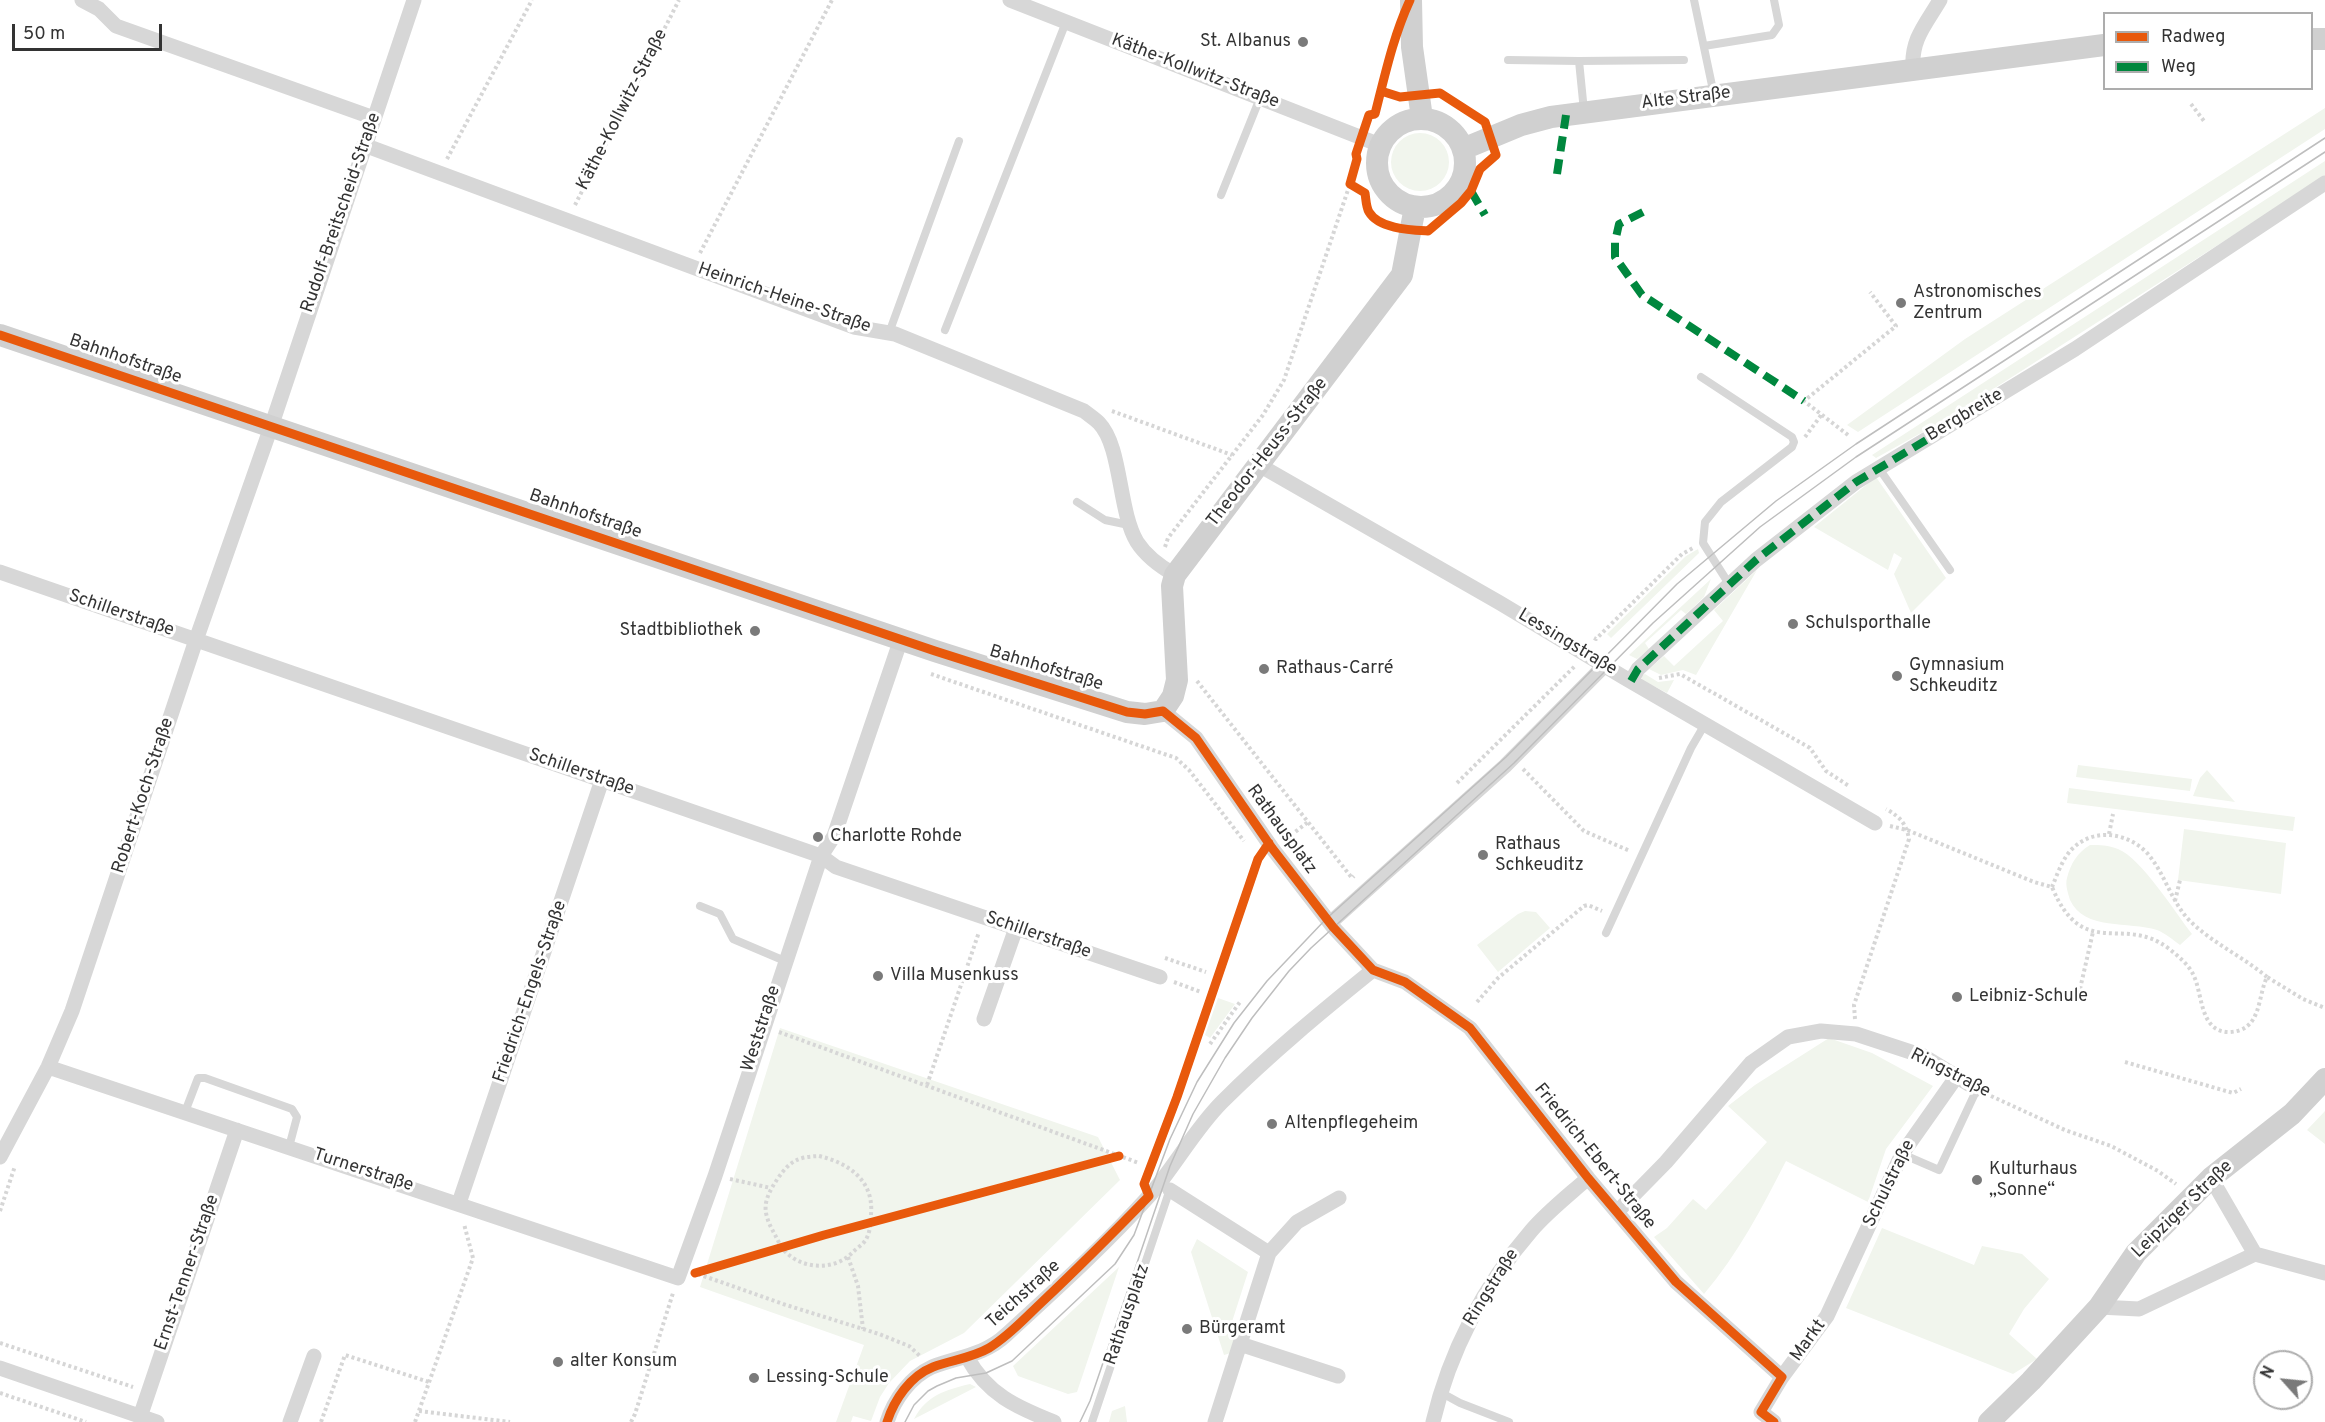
<!DOCTYPE html>
<html>
<head>
<meta charset="utf-8">
<style>
  body { margin:0 }
  #map { position:relative; width:2325px; height:1422px; overflow:hidden; background:#fff; font-family:Overpass,sans-serif }
  canvas { display:block }
  .legend { position:absolute; left:2103px; top:12px; width:210px; height:78px; box-sizing:border-box; background:#fff; border:2px solid #adadad; margin:0; padding:8px 10px; list-style:none; font-size:18px; color:#333 }
  .legend li { display:flex; align-items:center; gap:12px; height:30px }
  .legend b { width:30px; border:2px solid #adadad }
  .north { position:absolute; left:2253px; top:1350px; width:60px; height:60px; box-sizing:border-box; background:#fff; border:2px solid #adadad; border-radius:50%; rotate:297deg; font-size:16px; font-weight:700; line-height:24px; text-align:center; color:#333 }
  .north::after { content:''; display:block; margin:auto; width:21px; height:27px; background:#7a7a7a; clip-path:polygon(50% 0,100% 100%,50% 72%,0 100%) }
  .scale { position:absolute; left:12px; top:24px; width:150px; height:27px; box-sizing:border-box; border:3px solid #333; border-top:0; padding-left:8px; font-size:18px; line-height:21px; white-space:nowrap; color:#333; -webkit-text-stroke:4px #fff; paint-order:stroke }
</style>
</head>
<body>
<div id="map">
<canvas width="2325" height="1422"></canvas>
<ul class="legend">
<li><b style="height:8px;background:#e8590c"></b>Radweg</li>
<li><b style="height:8px;background:#00873e"></b>Weg</li>
</ul>
<div class="north">N</div>
<div class="scale">50 m</div>
</div>
<script>
const g = document.querySelector('canvas').getContext('2d');
g.lineJoin = 'round';
function fill(path, color) {
  g.fillStyle = color;
  g.fill(path, 'evenodd');
}
function strokePath(path, color, width, dash) {
  g.strokeStyle = color;
  g.lineWidth = width;
  g.lineCap = dash ? 'butt' : 'round';
  g.setLineDash(dash || []);
  g.stroke(path);
}
function write(font, color, halo, rows, align = 'center') {
  g.font = font + ' Overpass,sans-serif';
  g.lineWidth = 6;
  g.setLineDash([]);
  g.textBaseline = 'middle';
  g.strokeStyle = halo;
  g.fillStyle = color;
  for (const [text, x, y, turn = 0] of rows) {
    g.save();
    g.translate(x, y);
    g.rotate((+turn || 0) * Math.PI / 180);
    g.textAlign = isNaN(turn) ? turn : align;
    if (halo) g.strokeText(text, 0, 0);
    g.fillText(text, 0, 0);
    g.restore();
  }
}
const green = new Path2D(`
  M2325 108V129L1858 432 1847 425 1965 339Z
  M1391 162a29 29 0 1 1 58 0a29 29 0 1 1-58 0Z
  M2325 161V176L2313 184 1948 418 1876 458 1872 455Z
  M1876 477 1946 578 1911 613 1894 574 1902 558 1894 553 1888 570 1814 527Z
  M1698 549 1699 553 1611 638 1607 634 1686 556Z
  M1757 570 1696 675 1683 670 1661 675 1649 669 1664 656 1674 666 1723 621 1714 610Z
  M1711 579 1704 597 1686 614 1681 610 1645 643 1649 649 1637 659 1629 655Z
  M1645 674 1658 682 1674 680 1667 693 1642 680 1641 676Z
  M2078 765 2192 779 2190 791 2076 777Z
  M2207 770 2235 802 2193 796 2200 778Z
  M2069 788 2295 817 2293 831 2067 803Z
  M2184 829 2286 843 2281 894 2178 880Z
  M2090 845C2100 845 2108 845 2118 849 2141 858 2175 912 2192 934L2180 945C2173 940 2165 933 2157 930 2129 921 2084 931 2070 900 2068 893 2065 885 2067 878 2071 863 2077 853 2090 845Z
  M1525 911 1536 912 1550 928 1498 972 1477 945 1518 914Z
  M1218 998 1235 1004 1210 1038 1205 1035Z
  M780 1028 1098 1137 1120 1180 964 1333 910 1361 889 1383 880 1397 871 1421 853 1416 851 1422H836L864 1345 700 1287Z
  M1829 1038 1872 1053 1933 1086 1886 1149 1868 1202 1786 1161C1762 1208 1738 1254 1704 1294L1654 1237 1667 1228 1693 1199 1706 1210 1767 1142 1728 1106 1755 1085Z
  M2325 1111V1144L2307 1130Z
  M1882 1228 1974 1265 1982 1246 2022 1254 2049 1279 2024 1309 2009 1334 2037 1359 2013 1374 1846 1308Z
  M1197 1239 1248 1272 1230 1328 1235 1337 1231 1353 1224 1355 1191 1252Z
  M1119 1267 1077 1392 1068 1394 1018 1376 1013 1366Z
  M970 1384 976 1387 914 1419C927 1395 945 1390 970 1384Z
  M1125 1406 1127 1422H1109L1112 1411Z`);
const path = new Path2D(`
  M2191 104 2204 121
  M447 159 532 0
  M575 205 679 0
  M700 253 832 0
  M1112 411 1232 455
  M1848 435 1804 401 1896 326 1870 292
  M1805 437 1822 414
  M1165 547 1168 538 1263 415 1284 380 1350 184
  M1594 638 1596 639 1682 554 1693 548
  M931 674 1176 758 1189 770 1244 841
  M1659 678 1680 674 1810 748 1826 771 1849 786
  M1197 681 1352 878 1354 876
  M1523 769 1584 831 1630 851
  M1457 783 1575 666
  M1890 826 1907 830 2034 882 2052 887C2083 962 2123 914 2168 948 2178 956 2188 964 2193 974 2203 993 2199 1032 2229 1032 2262 1031 2257 998 2267 977L2303 999 2325 1008
  M2109 834 2113 814
  M1286 839 1308 822
  M2052 887C2057 875 2062 860 2071 850 2093 827 2128 832 2148 854 2165 874 2171 901 2189 920 2212 943 2242 956 2267 977
  M2175 901 2180 880
  M1165 958 1206 972
  M1174 982 1201 992
  M2080 989 2093 932
  M1477 1002 1498 978 1584 906 1588 905 1602 911
  M1855 1019 1854 1005 1909 839C1906 823 1900 817 1886 809
  M779 1032 1139 1163
  M1210 1044 1240 1002
  M2125 1062 2233 1093 2241 1089
  M927 1085 979 932
  M1991 1096 2065 1130 2111 1146 2158 1171 2176 1184
  M819 1156C849 1163 874 1181 871 1214 871 1222 870 1234 865 1241 862 1245 856 1249 852 1253 833 1272 799 1269 783 1249 779 1244 777 1238 774 1233 769 1224 764 1213 766 1203 768 1193 773 1186 778 1178 791 1160 798 1157 819 1156Z
  M730 1179 771 1188
  M0 1211 15 1166
  M848 1257 858 1286 863 1329
  M699 1272 824 1235 1119 1156
  M698 1274 783 1304 879 1334 909 1346 920 1356
  M0 1343 133 1387
  M0 1393 86 1422
  M419 1411 510 1422
  M321 1422 345 1355 429 1382
  M415 1422 473 1258 464 1224
  M631 1422 635 1414 673 1293`);
const lane = new Path2D(`
  M1694 0 1714 95
  M1704 46 1772 35 1779 25 1774 0
  M1508 60 1579 61 1584 111
  M1579 61 1684 60
  M1221 195 1260 98
  M945 330 1066 22
  M889 333 959 141
  M1701 377 1792 437 1794 442 1792 447 1721 502 1705 522 1703 543 1729 584
  M1878 467 1950 570
  M1077 502 1105 520 1129 525
  M700 906 720 914 733 939 785 961
  M1606 933 1691 748 1705 724
  M185 1112 198 1078H205L292 1109 297 1117 289 1147
  M1902 1154 1939 1170 1977 1089
  M1149 1196 1144 1184 1177 1097 1258 859 1269 843
  M1440 1392 1460 1403 1509 1422
  M1092 1422 1170 1189`);
const street = new Path2D(`
  M82 0 99 9 116 26 374 118
  M1010 0 1380 145
  M1913 68C1911 39 1926 24 1940 0
  M364 145 854 327 895 334 1084 411C1089 415 1095 419 1099 423 1122 447 1118 510 1137 542 1146 556 1161 567 1175 575
  M1259 465 1500 603 1625 678 1875 823
  M0 572 821 856 836 867 1160 977
  M1631 681 1638 669 1756 560 1856 482 2075 349 2325 183
  M1163 711 1196 738 1272 848 1333 927 1373 970 1405 982 1470 1028 1588 1178 1676 1282 1782 1377
  M1330 923 1505 766 1605 665
  M984 1019 1016 928
  M48 1067 678 1278 715 1176 821 856 834 836 901 639
  M0 1157 48 1067 72 1011 196 640 271 427 414 0
  M2211 1178 2255 1254
  M1170 1190 1269 1253
  M459 1203 602 780
  M1617 1212 1666 1162 1751 1063 1788 1037 1821 1031 1856 1034 1923 1056 1977 1089
  M2099 1307 2139 1309 2255 1254 2325 1273
  M1240 1344 1338 1376
  M967 1357C987 1394 1016 1407 1054 1422
  M0 1368 157 1422
  M140 1417 237 1130
  M290 1422 314 1356
  M887 1422C894 1400 910 1377 932 1367 958 1357 985 1355 1006 1335 1055 1290 1105 1245 1150 1195 1175 1166 1195 1129 1222 1102 1270 1054 1321 1012 1373 970
  M1215 1422 1269 1253 1297 1222 1339 1198
  M1433 1422C1449 1353 1484 1285 1531 1231 1547 1212 1569 1195 1588 1178
  M1774 1422 1761 1412 1782 1377 1827 1316 1902 1154 1957 1076`);
const secondary = new Path2D(`
  M1411 0 1412 47 1422 118
  M2312 39H2325
  M1377 163a44 44 0 1 1 88 0a44 44 0 1 1-88 0Z
  M1463 149 1521 125 1551 117 2104 45
  M0 335 935 651 1127 712 1145 714 1163 711 1173 696 1177 680 1172 586 1175 575 1402 275 1415 207
  M1989 1422 2031 1381 2099 1307 2136 1253 2211 1178 2292 1114 2325 1079`);
const tram = new Path2D(`
  M905 1422 914 1405 928 1391 937 1386 956 1378 986 1373 1012 1361 1115 1264 1134 1235 1170 1139 1197 1082 1234 1023 1267 981 1326 919 1506 757 1677 584 1776 501 1856 444 2325 138
  M1080 1422 1090 1401 1170 1166 1193 1114 1225 1058 1252 1018 1289 971 1311 948 1514 763 1653 623 1760 527 1856 457 2325 152`);
const quiet = new Path2D(`
  M1557 174 1566 115
  M1471 191 1485 215
  M1643 212 1619 224 1615 242V257L1642 295 1804 401
  M1631 681 1638 669 1756 560 1856 482 1928 439`);
const cycleway = new Path2D(`
  M1381 91 1400 97 1440 93 1485 122 1496 155 1480 169 1471 191 1461 203 1428 231C1411 230 1379 229 1369 212 1366 207 1366 199 1365 193L1350 184 1357 159 1356 154 1369 115 1375 114C1385 75 1393 37 1410 0
  M0 335 935 651 1127 712 1145 714 1163 711 1196 738 1272 848 1333 927 1373 970 1405 982 1470 1028 1588 1178 1676 1282 1782 1377 1761 1412 1774 1422
  M695 1273 824 1235 1119 1156
  M887 1422C894 1400 910 1376 933 1367 951 1360 972 1358 989 1348 1009 1336 1025 1318 1041 1303 1078 1268 1114 1232 1149 1196L1144 1184 1177 1097 1258 859 1269 843`);
const markers = [
  [1303,42,6,"#7a7a7a"],
  [1901,303,6,"#7a7a7a"],
  [1793,624,6,"#7a7a7a"],
  [755,631,6,"#7a7a7a"],
  [1264,669,6,"#7a7a7a"],
  [1897,676,6,"#7a7a7a"],
  [818,837,6,"#7a7a7a"],
  [1483,855,6,"#7a7a7a"],
  [878,976,6,"#7a7a7a"],
  [1957,997,6,"#7a7a7a"],
  [1272,1124,6,"#7a7a7a"],
  [1977,1180,6,"#7a7a7a"],
  [1187,1329,6,"#7a7a7a"],
  [558,1362,6,"#7a7a7a"],
  [754,1378,6,"#7a7a7a"]
];
const poiNames = [
  ["St. Albanus",1291,42,"right"],
  ["Astronomisches",1913,293],
  ["Zentrum",1913,314],
  ["Schulsporthalle",1805,624],
  ["Stadtbibliothek",743,631,"right"],
  ["Gymnasium",1909,666],
  ["Schkeuditz",1909,687],
  ["Rathaus-Carré",1276,669],
  ["Charlotte Rohde",830,837],
  ["Rathaus",1495,845],
  ["Schkeuditz",1495,866],
  ["Villa Musenkuss",890,976],
  ["Leibniz-Schule",1969,997],
  ["Altenpflegeheim",1284,1124],
  ["Kulturhaus",1989,1170],
  ["„Sonne“",1989,1191],
  ["Bürgeramt",1199,1329],
  ["alter Konsum",570,1362],
  ["Lessing-Schule",766,1378]
];
const streetNames = [
  ["Käthe-Kollwitz-Straße",1195,72,21],
  ["Alte Straße",1686,99,-7],
  ["Käthe-Kollwitz-Straße",623,110,-63],
  ["Rudolf-Breitscheid-Straße",342,213,-71],
  ["Heinrich-Heine-Straße",784,299,19],
  ["Bahnhofstraße",125,360,19],
  ["Bergbreite",1965,416,-31],
  ["Theodor-Heuss-Straße",1268,453,-52],
  ["Bahnhofstraße",585,515,19],
  ["Schillerstraße",121,614,19],
  ["Lessingstraße",1567,643,31],
  ["Bahnhofstraße",1046,669,17],
  ["Schillerstraße",581,773,19],
  ["Robert-Koch-Straße",144,796,-72],
  ["Rathausplatz",1281,830,54],
  ["Schillerstraße",1038,936,19],
  ["Friedrich-Engels-Straße",531,992,-71],
  ["Weststraße",762,1029,-72],
  ["Ringstraße",1950,1074,27],
  ["Friedrich-Ebert-Straße",1594,1157,51],
  ["Turnerstraße",363,1171,18],
  ["Schulstraße",1890,1184,-64],
  ["Leipziger Straße",2183,1210,-44],
  ["Ernst-Tenner-Straße",188,1273,-71],
  ["Ringstraße",1492,1288,-58],
  ["Teichstraße",1024,1295,-42],
  ["Rathausplatz",1128,1315,-71],
  ["Markt",1809,1341,-54]
];
fill(green, '#f1f5ed');
strokePath(path, '#d6d6d6', 4, [3, 3]);
strokePath(lane, '#d7d7d7', 8);
strokePath(street, '#d7d7d7', 15);
strokePath(secondary, '#d0d0d0', 22);
strokePath(tram, '#bebebe', 1.5);
strokePath(quiet, '#00873e', 8, [15, 8]);
strokePath(cycleway, '#e8590c', 9);
for (const [x, y, r, color] of markers) {
  const dot = new Path2D();
  dot.arc(x, y, r, 0, 2 * Math.PI);
  g.fillStyle = color;
  g.fill(dot);
  strokePath(dot, '#fff', 2);
}
write('18px', '#333', '#fff', poiNames, 'left');
write('18px', '#333', '#fff', streetNames);
</script>
</body>
</html>
